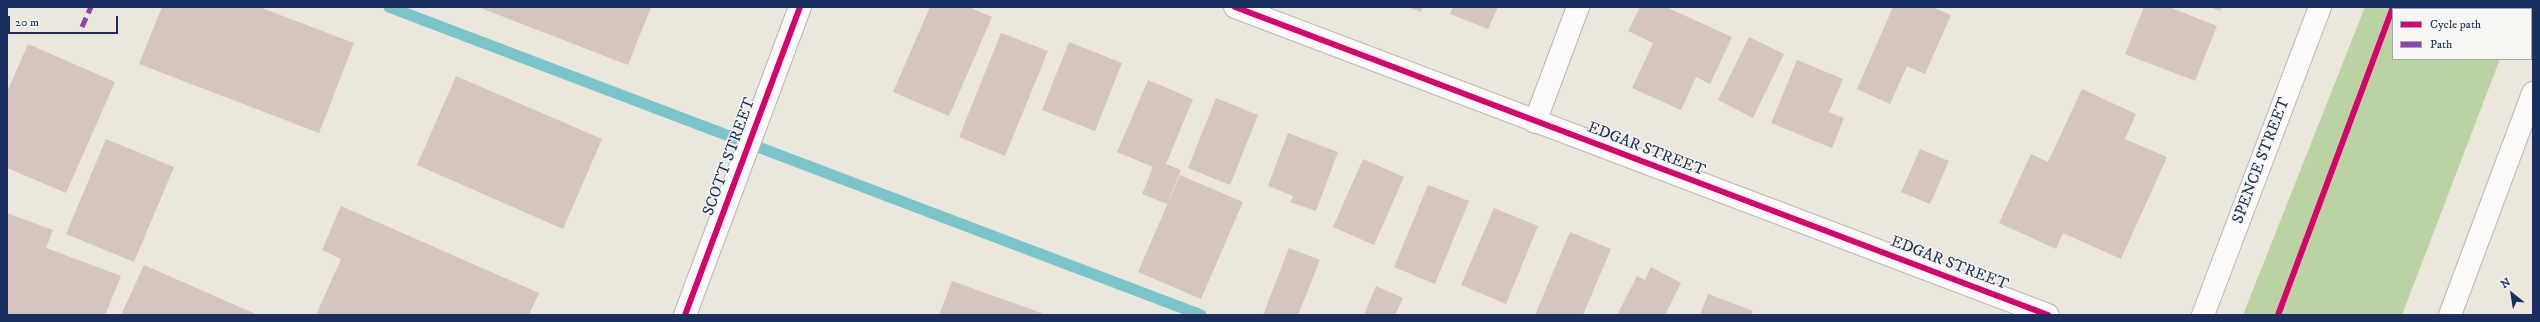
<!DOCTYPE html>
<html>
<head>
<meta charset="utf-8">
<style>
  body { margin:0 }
  #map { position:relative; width:2540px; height:322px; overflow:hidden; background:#ebe7dc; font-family:"IM FELL DW Pica",serif }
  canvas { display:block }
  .frame { position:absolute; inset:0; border:8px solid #1b2f5e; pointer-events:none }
  .legend { position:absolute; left:2392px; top:8px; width:140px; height:52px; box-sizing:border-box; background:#f6f6f2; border:1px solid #9ea6b7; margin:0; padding:5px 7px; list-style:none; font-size:12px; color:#1b2f5e }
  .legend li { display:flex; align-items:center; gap:8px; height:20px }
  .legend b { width:20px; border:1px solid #9ea6b7 }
  .north { position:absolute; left:2492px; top:274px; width:40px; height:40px; -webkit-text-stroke:3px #f6f6f2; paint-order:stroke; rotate:330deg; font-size:11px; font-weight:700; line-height:16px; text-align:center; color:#1b2f5e }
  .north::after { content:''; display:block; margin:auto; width:14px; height:18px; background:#1b2f5e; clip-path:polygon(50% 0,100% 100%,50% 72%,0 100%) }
  .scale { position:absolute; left:8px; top:16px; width:110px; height:18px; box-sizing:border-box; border:2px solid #1b2f5e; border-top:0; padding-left:5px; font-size:12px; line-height:14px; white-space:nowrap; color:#1b2f5e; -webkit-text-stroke:3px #f6f6f2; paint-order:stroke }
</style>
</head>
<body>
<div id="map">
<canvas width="2540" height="322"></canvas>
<div class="frame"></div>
<ul class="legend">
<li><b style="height:5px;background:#d6006c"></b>Cycle path</li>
<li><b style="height:5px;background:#8e44ad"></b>Path</li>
</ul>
<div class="north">N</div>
<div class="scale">20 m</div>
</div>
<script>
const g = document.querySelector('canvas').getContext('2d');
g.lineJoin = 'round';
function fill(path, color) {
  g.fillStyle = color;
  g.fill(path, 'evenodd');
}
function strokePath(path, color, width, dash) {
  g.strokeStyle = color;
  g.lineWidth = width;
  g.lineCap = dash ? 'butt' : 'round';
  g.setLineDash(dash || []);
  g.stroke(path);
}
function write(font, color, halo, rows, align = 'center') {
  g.font = font + ' "IM FELL DW Pica",serif';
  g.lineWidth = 3;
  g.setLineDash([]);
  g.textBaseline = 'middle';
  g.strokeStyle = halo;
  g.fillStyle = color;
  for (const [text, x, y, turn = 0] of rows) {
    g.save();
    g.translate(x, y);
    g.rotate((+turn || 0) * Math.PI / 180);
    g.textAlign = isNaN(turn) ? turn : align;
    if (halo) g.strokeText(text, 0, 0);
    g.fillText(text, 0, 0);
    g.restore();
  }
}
const green = new Path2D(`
  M2365 7H2520L2519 9H2393V59H2500L2402 315H2243Z`);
const stream = new Path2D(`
  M389 7 1201 315`);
const building = new Path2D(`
  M162 7H259L354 43 319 133 139 64Z
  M478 7H651L628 65Z
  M930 7H969L992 17 949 116 893 92Z
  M1408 7H1423L1421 12Z
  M1453 7H1498L1488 29 1450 14Z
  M1640 7H1666L1732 37 1710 84 1696 77 1681 110 1632 88 1653 43 1628 31Z
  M1893 7H1932L1951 15 1925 74 1907 66 1890 104 1857 89Z
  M2144 7H2169L2217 26 2195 81 2125 54Z
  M2209 7H2222L2220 11Z
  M1001 33 1048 51 1005 156 959 137Z
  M1749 37 1784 54 1753 118 1718 100Z
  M1069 42 1122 63 1095 131 1042 110Z
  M28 44 115 82 66 193 7 168V92Z
  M1797 60 1843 79 1829 112 1844 118 1832 148 1771 123Z
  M456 76 602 139 563 229 417 165Z
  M1148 80 1193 99 1166 164 1181 170 1167 204 1142 194 1153 167 1117 152Z
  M2082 89 2136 114 2125 139 2167 157 2121 259 2063 233 2056 249 1999 223 2031 154 2048 162Z
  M1216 98 1258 115 1230 185 1188 168Z
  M1288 133 1338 152 1316 211 1290 202 1293 196 1268 186Z
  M106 139 174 167 134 262 66 234Z
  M1920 149 1949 161 1930 204 1901 192Z
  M1363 159 1404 177 1374 245 1333 227Z
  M1180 175 1243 202 1201 299 1138 272Z
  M1428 185 1469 201 1435 284 1394 267Z
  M341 206 539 293 529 315H316L341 259 322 250Z
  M1494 208 1538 226 1506 304 1461 285Z
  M7 213 53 230 46 248 121 276 105 315H7Z
  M1570 232 1611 249 1583 315H1535Z
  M1289 248 1320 260 1298 315H1263Z
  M144 265 258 315H121Z
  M1651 267 1681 283 1665 315H1617L1637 276 1645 280Z
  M952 281 1047 315H939Z
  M1376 286 1403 298 1395 315H1364Z
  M1708 294 1753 311 1751 315H1700Z`);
const street = new Path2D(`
  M1235 7 2048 315
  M1535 122 1578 7
  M685 315 800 7
  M2450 315 2533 93`);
const secondary = new Path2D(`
  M2203 315 2320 7`);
const quiet = new Path2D(`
  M82 27 91 7`);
const cycleway = new Path2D(`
  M1235 7 2048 315
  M685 315 800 7
  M2278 315 2393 7`);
const streetNames = [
  ["EDGAR STREET",1646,150,21],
  ["SCOTT STREET",730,157,-70],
  ["SPENCE STREET",2262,161,-69],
  ["EDGAR STREET",1949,264,21]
];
fill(green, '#bad3a3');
strokePath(stream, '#7ac5ca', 11);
fill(building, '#d6c5be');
strokePath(street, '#b7b7b4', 24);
strokePath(secondary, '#b7b7b4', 24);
strokePath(street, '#fcfbfa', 22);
strokePath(secondary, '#fcfbfa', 22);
strokePath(quiet, '#8e44ad', 5, [10, 5]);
strokePath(cycleway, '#d6006c', 6);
write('16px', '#1b2f5e', '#f6f6f2', streetNames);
</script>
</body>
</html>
